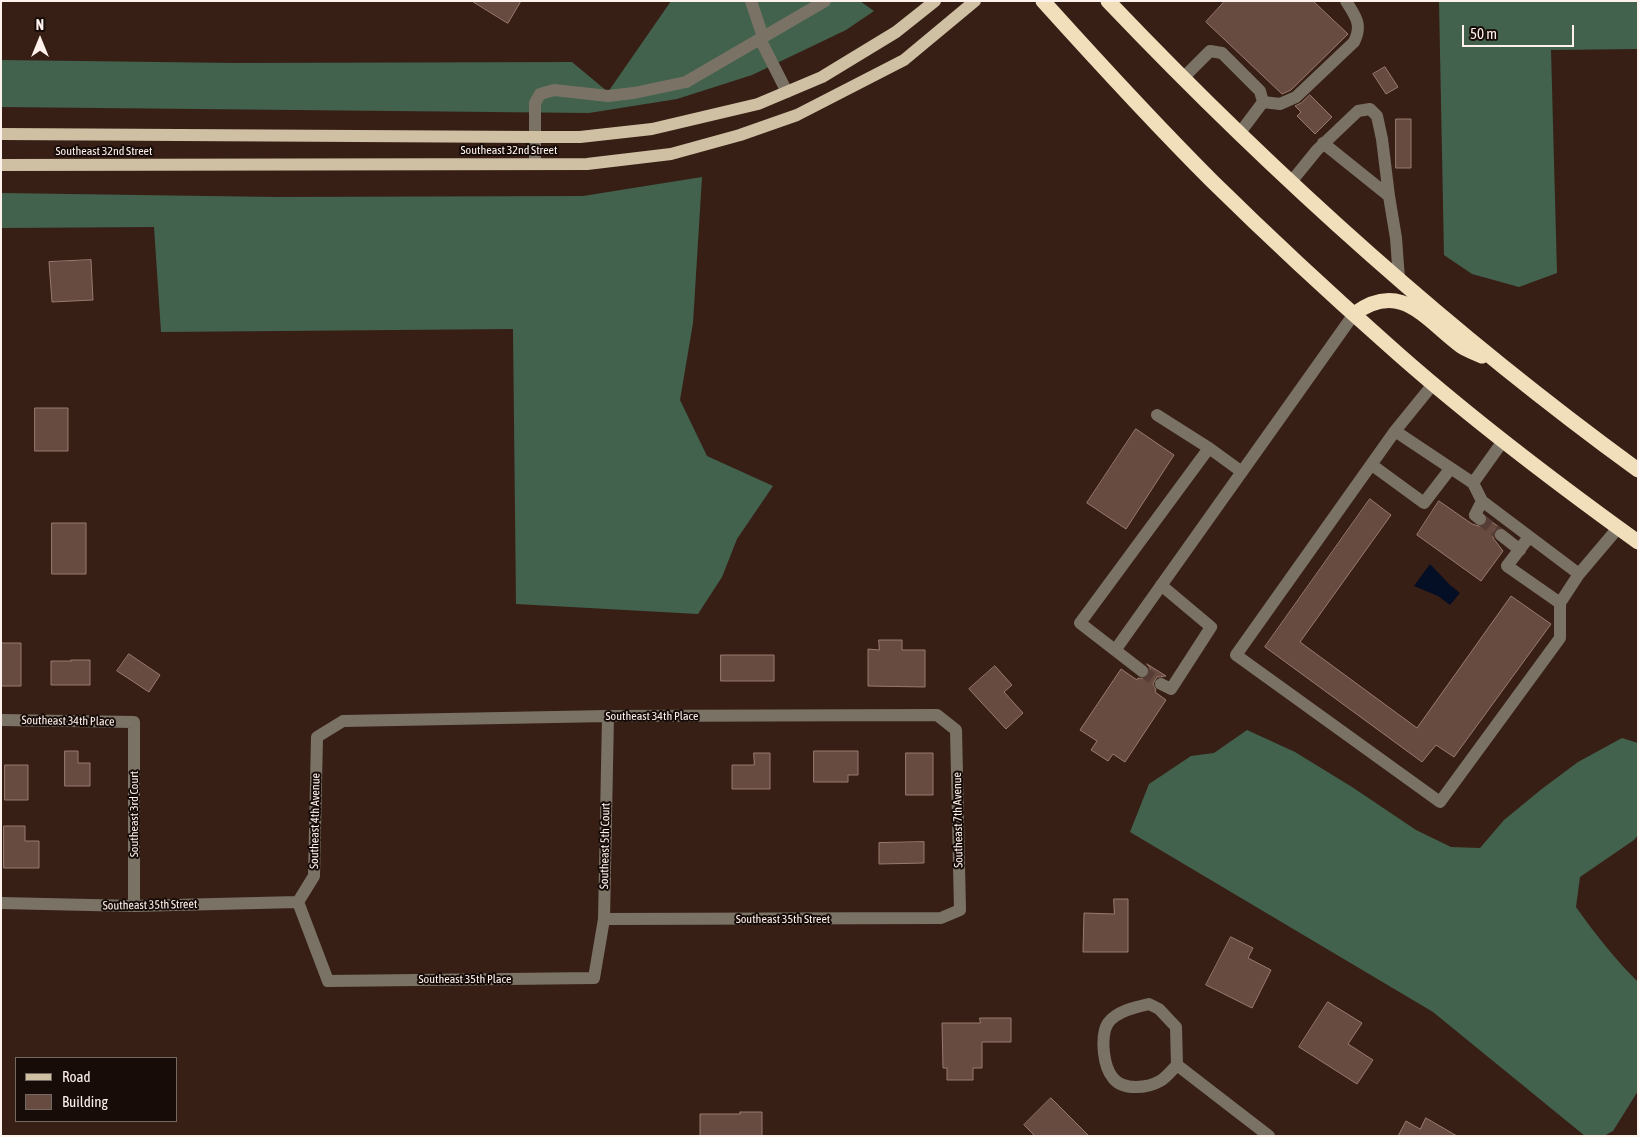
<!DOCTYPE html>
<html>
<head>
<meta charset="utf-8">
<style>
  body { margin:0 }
  #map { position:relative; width:1639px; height:1137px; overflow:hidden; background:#381f16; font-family:"Asap Condensed",sans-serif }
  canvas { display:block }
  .frame { position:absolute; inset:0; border:2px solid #fff1ec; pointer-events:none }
  .legend { position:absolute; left:15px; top:1057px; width:162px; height:65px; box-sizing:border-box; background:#170c08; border:1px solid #746863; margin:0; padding:6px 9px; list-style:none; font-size:15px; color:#fff1ec }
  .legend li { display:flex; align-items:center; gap:10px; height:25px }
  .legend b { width:25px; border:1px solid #746863 }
  .north { position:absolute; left:15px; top:15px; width:50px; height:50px; -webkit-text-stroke:4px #170c08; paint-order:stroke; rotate:0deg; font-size:14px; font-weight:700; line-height:20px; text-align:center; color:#fff1ec }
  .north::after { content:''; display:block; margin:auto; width:18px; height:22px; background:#fff1ec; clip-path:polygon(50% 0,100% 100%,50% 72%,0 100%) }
  .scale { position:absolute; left:1462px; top:25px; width:112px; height:22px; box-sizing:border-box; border:2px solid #fff1ec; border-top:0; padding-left:6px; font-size:15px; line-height:18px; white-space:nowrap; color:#fff1ec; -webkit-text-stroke:4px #170c08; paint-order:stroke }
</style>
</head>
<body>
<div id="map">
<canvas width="1639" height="1137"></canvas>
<div class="frame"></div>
<ul class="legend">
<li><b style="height:6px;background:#cfc0a3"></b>Road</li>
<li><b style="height:14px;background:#674b40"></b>Building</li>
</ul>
<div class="north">N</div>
<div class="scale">50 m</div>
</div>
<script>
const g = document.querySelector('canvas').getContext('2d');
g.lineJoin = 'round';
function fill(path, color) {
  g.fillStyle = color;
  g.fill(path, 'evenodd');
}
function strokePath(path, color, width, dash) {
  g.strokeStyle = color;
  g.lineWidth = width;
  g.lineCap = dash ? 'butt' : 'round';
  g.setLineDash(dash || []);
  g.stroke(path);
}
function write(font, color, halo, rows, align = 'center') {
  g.font = font + ' "Asap Condensed",sans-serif';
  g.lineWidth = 4;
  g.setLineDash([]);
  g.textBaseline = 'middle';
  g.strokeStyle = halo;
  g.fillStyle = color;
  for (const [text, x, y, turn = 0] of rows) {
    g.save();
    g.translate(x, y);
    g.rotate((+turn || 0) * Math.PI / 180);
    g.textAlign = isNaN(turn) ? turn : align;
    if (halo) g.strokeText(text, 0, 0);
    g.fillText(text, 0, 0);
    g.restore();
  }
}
const forest = new Path2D(`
  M671 1H860L874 11 846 30 752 75 677 99 589 113 1 107V60L236 63 572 62 608 92Z
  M1439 1H1638V49L1551 50 1557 273 1519 287 1472 274 1444 255Z
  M702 177 693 323 680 400 707 456 773 486 737 539 722 577 698 614 516 604 513 329 161 332 154 227 1 228V193L276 197 583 196Z
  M1247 730 1295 752 1352 787 1416 830 1451 847 1480 848 1504 820 1543 788 1578 762 1622 738 1638 743V835L1634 840 1580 877 1576 907C1595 934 1615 959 1638 982V1091L1613 1131 1604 1136H1585L1433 1012 1130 832 1149 784 1191 756 1214 753Z`);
const water = new Path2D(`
  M1430 564 1450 585 1460 593 1450 605 1438 596 1414 586Z`);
const building = new Path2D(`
  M472 1H521L508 23Z
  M1225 1H1313L1348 34 1291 90 1282 94 1206 22Z
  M1385 67 1398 87 1386 94 1373 74Z
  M1310 95 1332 117 1315 134 1297 116 1301 112 1295 106 1301 103Z
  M1396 119H1411V168H1396Z
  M91 260 93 300 52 302 49 262Z
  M35 408H68V451H35Z
  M1136 429 1174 455 1126 529 1087 503Z
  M1370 499 1391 515 1300 642 1417 728 1511 596 1551 624 1454 757 1436 745 1422 762 1265 647Z
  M1439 501 1472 524 1482 527 1487 524 1488 519 1499 527 1494 530 1493 538 1503 551 1481 581 1417 535Z
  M52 523H86V574H52Z
  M879 640H902V650H925V687L868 686V649L879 650Z
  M1 643H21V686H1Z
  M129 654 160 675 149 692 117 671Z
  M721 655H774V681H721Z
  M71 660H90V685H51V661H71Z
  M1147 664 1166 676 1157 677 1153 684 1156 690 1155 692 1166 700 1125 762 1113 754 1108 761 1091 750 1097 741 1080 730 1121 669 1137 680 1138 678 1145 679 1150 673V668Z
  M995 666 1012 685 1004 692 1023 713 1006 729 969 689Z
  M65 751H78V763H90V786H65Z
  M814 751H858V775H848V782H814Z
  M754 753H770V789H732V765H754Z
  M906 753H933V795H906Z
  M5 765H28V800H5Z
  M4 826H25V841H39V868H4Z
  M924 842V863L879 864V843Z
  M1114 899H1128V952H1083L1084 913 1114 914Z
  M1231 937 1253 948 1248 958 1271 970 1252 1008 1206 985Z
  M1328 1002 1362 1023 1348 1044 1373 1060 1357 1084 1299 1047Z
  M980 1018H1011V1042H982V1068H973V1080H947V1068H943L942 1023H980Z
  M1051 1098 1089 1136H1035L1024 1125Z
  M740 1112H762V1136H700V1114H740Z
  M1426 1118 1457 1136H1398L1406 1121 1420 1129Z`);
const minorTunnel = new Path2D(`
  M1480 519 1501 535
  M1142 671 1161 684`);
const minor = new Path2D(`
  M751 1 763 37
  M760 39 787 92
  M1183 78 1210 51 1222 53 1260 91 1263 102 1239 134
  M1263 102 1280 104 1296 97 1354 42C1363 24 1355 16 1346 1
  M1323 143 1389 196
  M535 164V103L540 94 554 90 608 96 634 93 686 82 825 1
  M1291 182 1317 150 1358 111 1370 109 1377 116 1382 139 1389 196 1396 238 1399 279
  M1157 415 1209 448
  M1395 431 1434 383
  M1372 465 1424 503 1450 469
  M1473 483 1482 501 1579 574 1560 603V638L1440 802 1236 655 1395 431 1473 483 1503 441
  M1480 519 1475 515 1482 501
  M1501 535 1520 550
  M1529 537 1507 566 1560 603
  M1579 574 1618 528
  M1116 649 1354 314
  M1142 671 1080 623 1209 448 1242 472
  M1161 684 1171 689 1211 627 1161 585
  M1 720 134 722V906
  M1 903 134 906 298 902
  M604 919 941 918 960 910 956 730 937 715 608 716 343 721 317 737 314 876 298 902 328 981 594 978 604 919 608 716
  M1149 1004 1159 1009 1176 1027 1177 1065C1172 1070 1166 1078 1160 1081 1148 1088 1123 1091 1113 1078 1108 1072 1105 1062 1104 1053 1103 1044 1103 1031 1108 1023 1117 1011 1136 1007 1149 1004Z
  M1177 1065 1269 1136`);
const major = new Path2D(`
  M1 134 535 137H580L652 129 758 104 822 77 896 32 935 1
  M1 165 587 164 671 154 740 135 797 115 904 60 975 1`);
const highway = new Path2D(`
  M1043 1C1098 62 1154 123 1212 181 1269 237 1327 291 1387 344 1466 415 1552 480 1638 542
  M1108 1C1271 172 1447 331 1638 470
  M1354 314C1401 279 1426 320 1461 346 1467 350 1475 353 1482 356`);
const streetNames = [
  ["Southeast 32nd Street",509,150],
  ["Southeast 32nd Street",104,151],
  ["Southeast 34th Place",652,716],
  ["Southeast 34th Place",68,721,1],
  ["Southeast 3rd Court",134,814,-90],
  ["Southeast 7th Avenue",958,820,-91],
  ["Southeast 4th Avenue",315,821,-89],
  ["Southeast 5th Court",605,846,-89],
  ["Southeast 35th Street",150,905,-1],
  ["Southeast 35th Street",783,919],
  ["Southeast 35th Place",465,979]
];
fill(forest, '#42624d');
fill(water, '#040e24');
fill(building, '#674b40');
strokePath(building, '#997a6f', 1);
strokePath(minorTunnel, '#563e36', 12, [12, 6]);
strokePath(minor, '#7a7365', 12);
strokePath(major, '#cfc0a3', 12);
strokePath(highway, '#f1dfbb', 15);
write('12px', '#fff1ec', '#170c08', streetNames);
</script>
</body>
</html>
